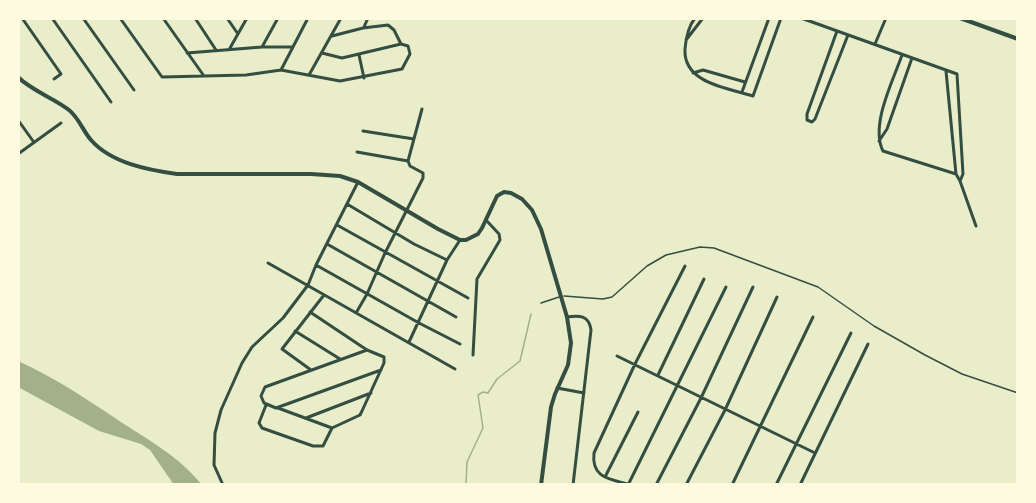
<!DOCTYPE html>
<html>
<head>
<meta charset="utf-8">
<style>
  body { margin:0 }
  #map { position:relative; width:1036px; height:503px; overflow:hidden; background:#e9edc9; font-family:"Exo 2",sans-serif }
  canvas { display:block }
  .frame { position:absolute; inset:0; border:20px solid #fefae0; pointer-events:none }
</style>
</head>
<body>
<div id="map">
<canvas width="1036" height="503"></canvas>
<div class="frame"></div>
</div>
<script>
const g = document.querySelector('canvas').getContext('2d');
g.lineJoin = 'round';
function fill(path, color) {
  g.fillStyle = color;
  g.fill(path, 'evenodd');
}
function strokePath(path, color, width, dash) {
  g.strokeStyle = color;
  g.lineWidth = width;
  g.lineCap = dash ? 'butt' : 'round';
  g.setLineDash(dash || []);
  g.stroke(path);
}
const water = new Path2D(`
  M18 361C54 377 85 398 118 420 148 440 179 456 202 485H174L150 450 141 444 99 431 18 387Z`);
const stream = new Path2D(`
  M466 485 467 462 483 428 478 395 483 392 488 393 497 379 520 361 531 314`);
const service = new Path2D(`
  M564 296 603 299 612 297 647 266 666 255 700 247 714 248 818 287 874 326 925 355 962 374 1018 393
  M541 303 559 297`);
const minor = new Path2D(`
  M22 18 61 74 54 79
  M52 18 111 102
  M83 18 134 90
  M120 18 162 77 204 76 163 18
  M195 18 216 50
  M227 18 238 34
  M695 18C688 27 686 37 685 49 683 83 727 88 753 96L781 18
  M801 18 957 74 963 174 960 181
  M364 27 368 18
  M837 31 807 114V120L812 122 815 119 848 35
  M686 40 703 18
  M875 44 886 18
  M262 47 278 18
  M230 48 247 18
  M187 53 262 47H292
  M322 53 342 58 401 44
  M359 55 364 78
  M902 55C893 81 870 125 883 151L956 174
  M281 70 308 18
  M946 71 956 174 960 181 976 226
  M693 73 703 70 745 82
  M309 75 341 18
  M204 76 246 75 281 70 340 81 402 69 410 54 408 46 401 44 394 30 388 25 363 28 332 36
  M742 92 769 18
  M18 120 33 141
  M363 131 414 139
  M879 141 887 129 912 58
  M357 152 408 161
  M18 154 61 123
  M347 204 414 244 447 260
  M337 225 468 298
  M327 244 456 317
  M268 263 455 369
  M316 265 419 323 460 344
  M310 312 367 350 384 357V363L362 411 360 415 332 428
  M356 313 367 294 385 253 423 178V173L410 166 408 161 422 109
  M567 317C579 315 589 315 591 330L573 485
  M295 331 340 359
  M409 342 447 260 460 240
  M367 350 265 387 261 396 264 403 276 408 381 370
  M473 355 477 279 500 240 499 234 486 220
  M617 356 815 453
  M311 370 282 349 324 295
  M658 375 704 279
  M557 388 584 393
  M266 405 259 423 262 428 313 446H323L332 428 278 408
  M306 418 371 393
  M605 477 638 412
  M629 483 726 287
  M223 485 214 465 215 433 221 410 242 363 252 347 283 318 308 285 316 265 358 182
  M631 485C611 479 591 479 594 453L635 364 685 266
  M656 485 701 398 753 287
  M686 485 725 410 777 297
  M732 485 813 317
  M776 485 851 333
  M800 485 868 344`);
const tertiary = new Path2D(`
  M960 18 1018 39
  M18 77C32 91 54 98 69 110 79 118 83 131 91 140 111 163 148 170 177 174H311L340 176 358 182 438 229 460 240H466L478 234 482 228 497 196 504 192 511 193 522 199 532 210 541 229 567 317 571 343 568 365 555 394 551 407 541 485`);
fill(water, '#a3b18a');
strokePath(stream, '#a3b18a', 1.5);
strokePath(service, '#344e41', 1.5);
strokePath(minor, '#344e41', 3);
strokePath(tertiary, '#344e41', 4);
</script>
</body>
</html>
